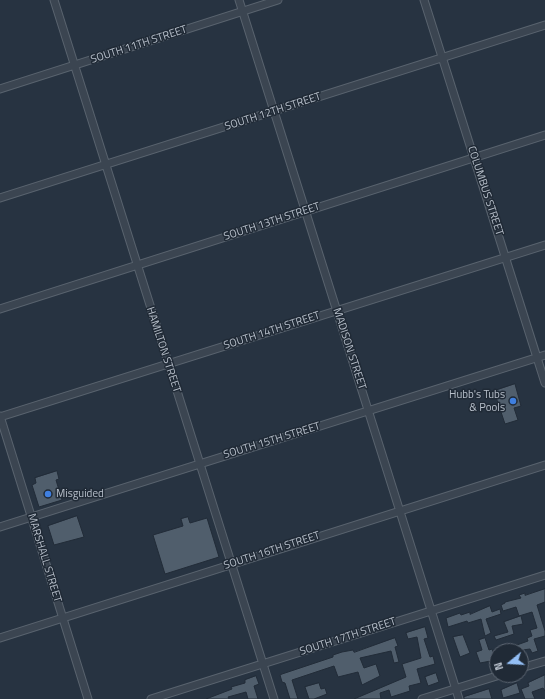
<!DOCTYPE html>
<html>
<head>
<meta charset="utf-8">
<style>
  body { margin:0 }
  #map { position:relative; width:545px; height:699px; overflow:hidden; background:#273341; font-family:"Titillium Web",sans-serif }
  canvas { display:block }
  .north { position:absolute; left:489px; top:643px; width:40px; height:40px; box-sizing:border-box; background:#202a36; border:1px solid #5d6672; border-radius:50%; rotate:252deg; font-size:11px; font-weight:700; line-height:16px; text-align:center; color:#b8c0cb }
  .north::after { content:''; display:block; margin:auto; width:14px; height:18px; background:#93bef5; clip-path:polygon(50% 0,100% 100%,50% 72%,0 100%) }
</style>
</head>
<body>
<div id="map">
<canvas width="545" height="699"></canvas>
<div class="north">N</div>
</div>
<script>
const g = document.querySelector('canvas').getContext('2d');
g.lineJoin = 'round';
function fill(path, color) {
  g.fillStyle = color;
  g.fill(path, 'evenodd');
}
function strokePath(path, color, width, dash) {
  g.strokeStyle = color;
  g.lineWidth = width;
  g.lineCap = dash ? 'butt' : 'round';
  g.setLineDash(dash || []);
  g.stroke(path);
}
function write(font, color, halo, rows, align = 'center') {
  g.font = font + ' "Titillium Web",sans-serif';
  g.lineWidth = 3;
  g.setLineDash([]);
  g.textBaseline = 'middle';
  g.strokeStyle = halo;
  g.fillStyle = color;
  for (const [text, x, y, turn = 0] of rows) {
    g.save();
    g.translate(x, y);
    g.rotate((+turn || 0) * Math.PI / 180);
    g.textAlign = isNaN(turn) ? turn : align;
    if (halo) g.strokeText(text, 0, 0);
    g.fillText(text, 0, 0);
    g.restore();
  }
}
const building = new Path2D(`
  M515 384 521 406 514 408 518 420 505 424 494 391Z
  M57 471 59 479 56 480 62 500 39 507 32 485 36 483 35 478Z
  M77 516 84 537 54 545 48 526Z
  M188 517 190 523 207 518 219 557 165 574 153 535 183 526 181 519Z
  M545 589V602L537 605 545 631V636L534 639 538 651 532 653 530 649 515 651 514 646 528 641 527 638 532 636 530 630 537 628 532 612 519 616 516 607 503 611 501 605 505 603V602L521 598 519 595 525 593V595Z
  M490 606 492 612 500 609 501 614 486 619 491 633 485 636 481 619 468 623 467 621 448 627 446 618 460 613 461 615 470 612V614Z
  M521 616 523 624 512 626 514 634 496 640 494 636 508 632 504 622Z
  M425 627 428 638 424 639 430 657 433 656 435 664 417 669 421 683 409 686 410 691 391 697 389 690 380 693 381 699H354L406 677 402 664 421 658 417 637 408 639 406 633Z
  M463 635 470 653 460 657 453 637Z
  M395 638 398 646 395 647 399 662 394 663 391 651 360 658 364 668 376 664 380 676 362 685 358 672 338 677 334 666 292 680 298 699H290L285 683 282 682 280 675 282 674 333 657V655L342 652 353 650 354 652Z
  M485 638 489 650 492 649 496 660 480 663 476 652 482 650 479 640Z
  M436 673 439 682 428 686 425 677Z
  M545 675V691L543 688 532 692 535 699H525L521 689 529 686 528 683Z
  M256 676 259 684 254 686 258 699H248L246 692 228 697 229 699H206L232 689 231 687 245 683V680Z
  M319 683 321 689 325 688 327 694 314 699H309L305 687Z
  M517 683 520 693 503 698 501 690Z
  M489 689 492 699H464V697Z`);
const street = new Path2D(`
  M54 0 274 699
  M239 0 459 699
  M424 0 545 383
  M0 89 278 0
  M0 198 545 25
  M0 309 545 135
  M0 416 88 699
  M0 417 545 245
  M0 527 545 355
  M0 638 545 465
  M521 668 545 661
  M151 699 545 575
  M422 699 500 675`);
const markers = [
  [513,401,4,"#3f7fe0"],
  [48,494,4,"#3f7fe0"]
];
const streetNames = [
  ["SOUTH 11TH STREET",139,45,-18],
  ["SOUTH 12TH STREET",273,112,-18],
  ["COLUMBUS STREET",485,191,72],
  ["SOUTH 13TH STREET",272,222,-18],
  ["SOUTH 14TH STREET",272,331,-18],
  ["MADISON STREET",349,349,72],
  ["HAMILTON STREET",163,350,72],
  ["SOUTH 15TH STREET",272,441,-17],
  ["SOUTH 16TH STREET",272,551,-18],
  ["MARSHALL STREET",44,558,73],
  ["SOUTH 17TH STREET",348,637,-18]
];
const poiNames = [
  ["Hubb's Tubs",505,395],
  ["& Pools",505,408],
  ["Misguided",56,494,"left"]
];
fill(building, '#505e6c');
strokePath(building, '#222c38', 1);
strokePath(street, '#59636e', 9);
strokePath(street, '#3b4551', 7);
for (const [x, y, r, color] of markers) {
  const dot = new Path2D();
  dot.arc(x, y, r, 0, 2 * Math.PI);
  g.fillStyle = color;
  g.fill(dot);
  strokePath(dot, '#202a36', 1.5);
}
write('11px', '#b8c0cb', '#202a36', streetNames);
write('11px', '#b8c0cb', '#202a36', poiNames, 'right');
</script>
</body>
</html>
